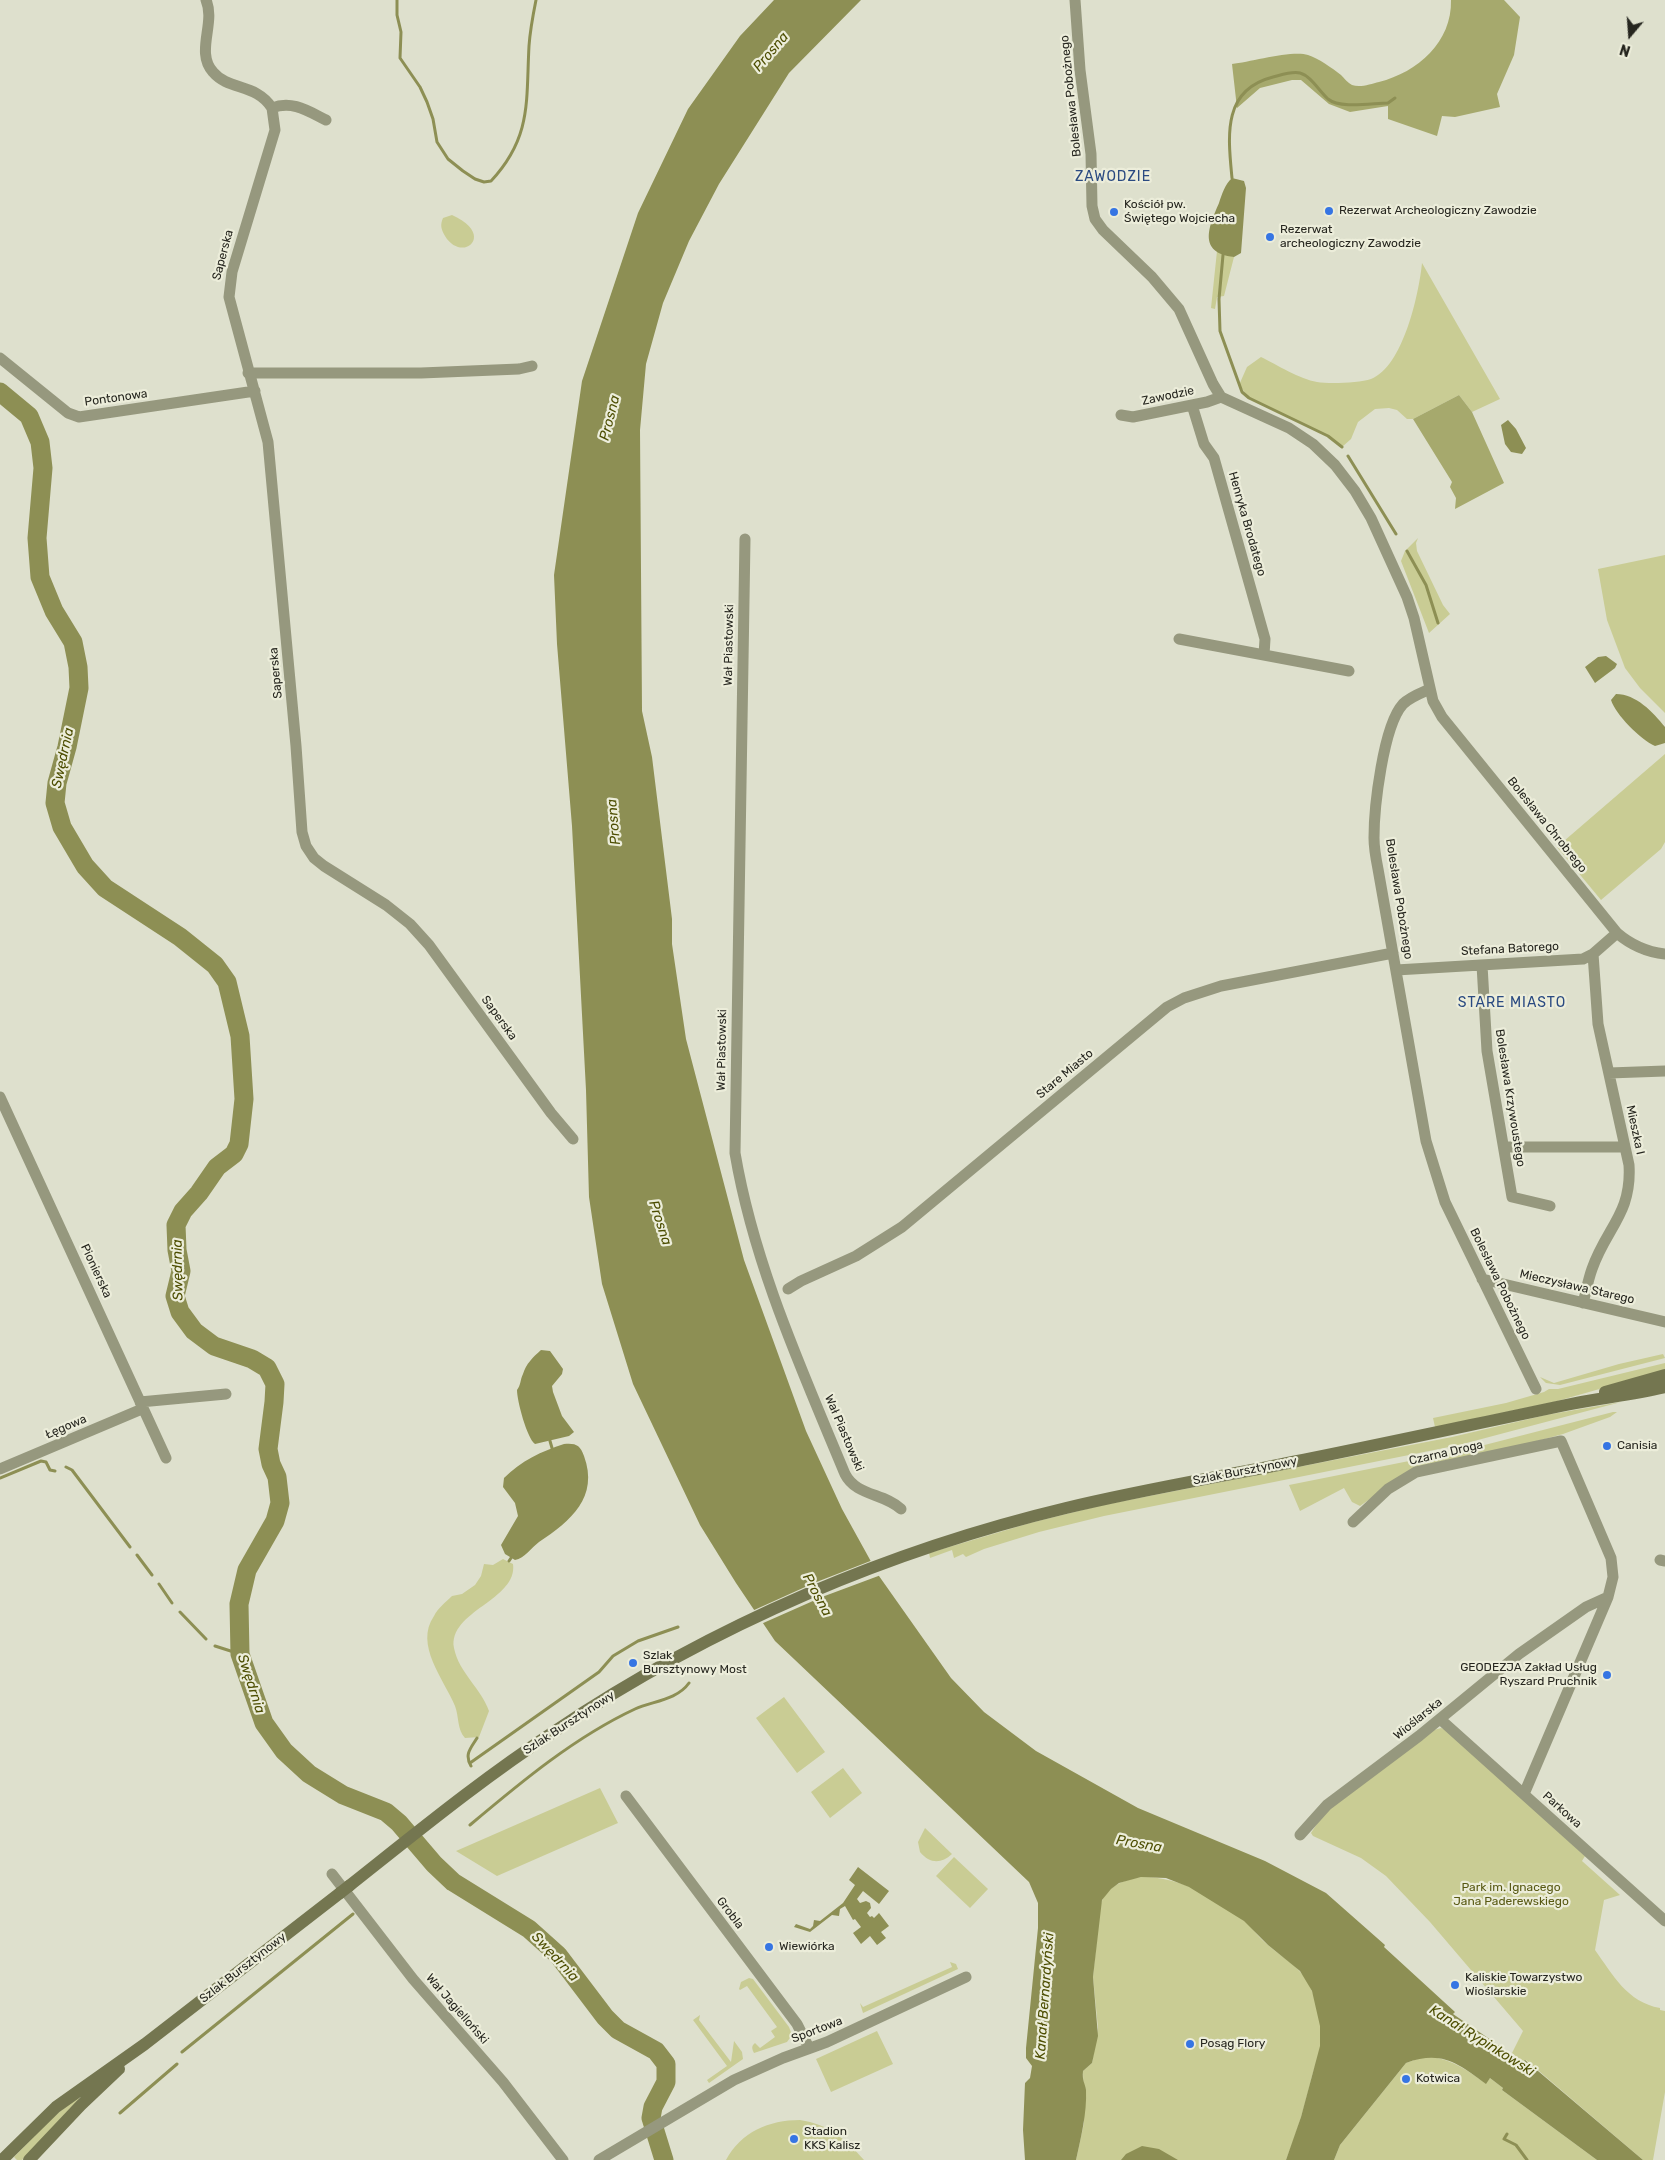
<!DOCTYPE html>
<html>
<head>
<meta charset="utf-8">
<style>
  body { margin:0 }
  #map { position:relative; width:1665px; height:2160px; overflow:hidden; background:#dee0cd; font-family:Rubik,sans-serif }
  canvas { display:block }
  .north { position:absolute; left:1605px; top:10px; width:50px; height:50px; -webkit-text-stroke:4px #ecedda; paint-order:stroke; rotate:198deg; font-size:14px; font-weight:700; line-height:20px; text-align:center; color:#26261f }
  .north::after { content:''; display:block; margin:auto; width:18px; height:22px; background:#26261f; clip-path:polygon(50% 0,100% 100%,50% 72%,0 100%) }
</style>
</head>
<body>
<div id="map">
<canvas width="1665" height="2160"></canvas>
<div class="north">N</div>
</div>
<script>
const g = document.querySelector('canvas').getContext('2d');
g.lineJoin = 'round';
function fill(path, color) {
  g.fillStyle = color;
  g.fill(path, 'evenodd');
}
function strokePath(path, color, width, dash) {
  g.strokeStyle = color;
  g.lineWidth = width;
  g.lineCap = dash ? 'butt' : 'round';
  g.setLineDash(dash || []);
  g.stroke(path);
}
function write(font, color, halo, rows, align = 'center') {
  g.font = font + ' Rubik,sans-serif';
  g.lineWidth = 4.5;
  g.setLineDash([]);
  g.textBaseline = 'middle';
  g.strokeStyle = halo;
  g.fillStyle = color;
  for (const [text, x, y, turn = 0] of rows) {
    g.save();
    g.translate(x, y);
    g.rotate((+turn || 0) * Math.PI / 180);
    g.textAlign = isNaN(turn) ? turn : align;
    if (halo) g.strokeText(text, 0, 0);
    g.fillText(text, 0, 0);
    g.restore();
  }
}
const green = new Path2D(`
  M452 215C497 235 462 264 445 236 441 229 440 225 443 218Z
  M1217 251 1234 257 1224 296 1217 297 1215 309 1211 308Z
  M1422 263 1500 399 1472 412 1459 395 1413 419H1407L1397 410 1389 408 1375 409 1358 422 1351 439 1342 447 1328 436 1249 398 1239 385 1247 367 1261 357C1277 365 1300 379 1317 382 1329 384 1359 383 1371 379 1403 367 1419 294 1422 263Z
  M1418 538 1416 543 1417 551 1443 605 1450 614 1429 633 1401 561 1405 551Z
  M1665 555V713L1640 688 1625 668 1607 620 1598 569Z
  M1665 754V842L1661 849 1601 900 1557 847Z
  M1663 1354 1665 1358 1560 1385 1546 1383 1540 1377 1554 1383 1619 1364Z
  M1665 1363V1369L1659 1372 1554 1402 1435 1427 1433 1418 1506 1403 1544 1392 1549 1389H1558Z
  M1621 1402 1459 1445 1104 1516 1039 1532 984 1549 966 1557 963 1554 954 1558 952 1550 930 1558 929 1553 1030 1523 1103 1505 1452 1437 1546 1415Z
  M1613 1412H1617L1610 1417 1563 1434 1497 1452 1417 1466 1360 1506 1352 1502 1344 1488 1300 1511 1289 1485 1469 1449Z
  M503 1559 513 1564C518 1600 448 1611 454 1648 459 1673 481 1688 489 1711L479 1737 465 1738C457 1730 459 1716 455 1706 444 1679 414 1645 434 1616 438 1608 446 1602 452 1596L462 1594 475 1585 481 1576 484 1564 493 1565Z
  M784 1697 825 1752 797 1773 756 1718Z
  M1441 1728 1447 1730 1585 1856 1582 1861 1620 1895 1604 1900 1595 1950C1613 1975 1627 2002 1660 2008V2010L1665 2011V2092L1653 2160H1643L1526 2060 1523 2062 1512 2053 1523 2031 1430 1922 1386 1876 1361 1858 1313 1836 1311 1833 1324 1813 1434 1730Z
  M843 1768 862 1793 830 1818 811 1792Z
  M600 1788 618 1823 497 1876 456 1851Z
  M925 1828 952 1854C941 1864 930 1864 920 1852L918 1842Z
  M954 1857 988 1889 970 1908 936 1876Z
  M1141 1877C1179 1876 1218 1898 1247 1923 1254 1930 1260 1939 1268 1945 1281 1957 1297 1964 1307 1981 1316 1996 1321 2018 1321 2036 1322 2049 1316 2063 1312 2076 1305 2105 1297 2133 1286 2160H1076L1084 2123 1083 2071 1092 2063 1098 2028 1093 1977 1100 1907C1105 1887 1122 1880 1141 1877Z
  M950 1962 956 1964 958 1969 863 2013 860 2003 863 2007 952 1967Z
  M749 1978 753 1979 789 2027 792 2035 787 2042 754 2053C752 2049 751 2046 755 2043L760 2048 775 2037 771 2031 777 2027 747 1986 740 1990 739 1989 741 1982Z
  M700 2015 699 2020 731 2062 734 2041 742 2052 743 2059 709 2083 707 2080 727 2066 693 2020Z
  M877 2031 893 2064 831 2092 816 2059Z
  M1432 2057C1454 2060 1468 2071 1485 2083L1490 2078 1503 2088 1502 2090 1597 2160H1334L1340 2145 1406 2063 1420 2058Z
  M78 2097 79 2099 22 2160H17L14 2157 52 2118Z
  M800 2120C828 2124 846 2139 864 2160H726C741 2132 769 2120 800 2120Z`);
const forest = new Path2D(`
  M1451 0H1504L1520 17 1514 55 1497 94 1500 107 1455 117 1442 116 1437 136 1388 119V106L1350 112 1329 104 1301 80H1292L1260 88 1237 108 1232 64C1251 62 1292 50 1308 55 1318 58 1332 68 1341 75 1344 78 1348 83 1352 85 1360 88 1371 84 1379 82 1418 72 1452 42 1451 0Z
  M1459 395 1472 412 1504 483 1455 509 1456 498 1450 487 1452 482 1413 419Z`);
const water = new Path2D(`
  M774 0H861L789 73 719 184 689 241 663 303 646 364 640 430 642 711 652 757 672 919V944L686 1039 744 1260 806 1431 842 1509 879 1576 951 1678 984 1712 1036 1751 1138 1808 1265 1861 1326 1893 1385 1945 1384 1947 1455 2012 1453 2014 1523 2062 1525 2060 1643 2160H1597L1502 2090 1503 2088 1490 2078 1486 2084C1458 2063 1441 2050 1406 2063L1340 2145 1334 2160H1286L1301 2117 1320 2046V2026L1312 1991 1300 1971 1268 1945 1244 1921 1189 1887 1166 1878 1141 1877 1119 1883 1111 1889 1102 1900 1093 1977 1098 2036 1092 2063 1083 2071C1082 2081 1085 2083 1086 2090 1087 2113 1081 2137 1076 2160H1025L1023 2130 1025 2083 1030 2078 1032 2066 1026 2058V2048L1038 1928V1903L1029 1882 775 1641 736 1583 700 1525 633 1384 602 1284 589 1197 586 1090 572 826 557 644 554 575 582 381 638 213 688 109 740 36Z
  M1232 178 1244 181 1246 188 1241 253 1234 257C1197 253 1209 226 1219 203 1222 194 1225 184 1232 178Z
  M1508 420 1516 429 1526 448 1522 454 1511 452 1505 444 1501 425Z
  M1606 656 1617 664 1615 668 1595 683 1585 667 1598 657Z
  M1616 694C1636 694 1653 712 1665 727V743L1655 746C1640 739 1616 715 1611 700Z
  M541 1350 550 1351 563 1369 562 1374 552 1386 553 1392 562 1416 574 1432 569 1436 535 1444C527 1438 517 1401 517 1390 521 1385 520 1380 523 1374 526 1364 533 1357 541 1350Z
  M564 1444C576 1443 580 1445 584 1456 599 1497 571 1521 539 1542 531 1548 525 1558 515 1560L505 1554 501 1545 518 1516 515 1503 503 1487 504 1478C521 1461 542 1451 564 1444Z
  M858 1867 889 1891 879 1904 863 1891 857 1899 860 1903 866 1901 870 1903 871 1908 867 1913 870 1917 872 1916 874 1918 879 1913 889 1926 881 1932 886 1938 877 1945 870 1936 861 1944 853 1933 861 1927 855 1919 853 1920 845 1906 840 1909 839 1916 832 1915 810 1932 794 1927 796 1924 810 1929 813 1926 814 1920 820 1921 843 1903 855 1885 849 1880Z
  M1142 2146 1159 2149 1178 2160H1121L1126 2154Z`);
const pier = new Path2D(`
  M873 1560 881 1575 822 1597 761 1624 752 1611 814 1583Z`);
const stream = new Path2D(`
  M397 0V15L401 32 400 58 420 87 427 102 433 119 437 142 448 159 463 171 475 179 484 182 491 181C532 137 526 101 529 46 530 31 533 15 536 0
  M1232 178C1228 136 1222 90 1273 77 1281 75 1292 71 1300 73 1311 76 1319 91 1328 99 1340 109 1373 103 1388 103L1395 98
  M1223 255 1219 299 1220 331 1242 392 1249 398 1328 436 1342 447
  M1348 456 1396 534
  M1407 551 1426 585 1438 623
  M550 1441 552 1448
  M66 1467 72 1470 130 1547
  M0 1478 41 1461 46 1462 50 1470 55 1471
  M137 1555 152 1575
  M509 1561 511 1558
  M159 1584 172 1603
  M180 1612 206 1639
  M215 1646 240 1654
  M470 1763 599 1672 613 1656 638 1641 678 1627
  M471 1766C464 1754 471 1748 477 1738
  M470 1825C521 1782 575 1737 635 1709 653 1701 677 1700 689 1683
  M182 2052 353 1914
  M120 2113 177 2064
  M1507 2134 1504 2139 1516 2145 1527 2160`);
const river = new Path2D(`
  M0 392 29 416 40 442 43 468 37 538 40 577 54 611 73 642 78 667 79 688 67 747 57 783 55 803 62 827 85 866 105 888 180 937 215 965 227 982 240 1036 244 1099 239 1144 234 1154 217 1167 199 1193 183 1211 176 1225 177 1250 181 1271 175 1296 180 1312 194 1331 214 1346 252 1359 267 1368 275 1384 274 1402 268 1449 271 1464 277 1477 280 1503 275 1521 247 1570 239 1604 240 1654 264 1723 284 1751 309 1774 343 1795 386 1812 399 1823 434 1864 453 1882 529 1929 558 1955 605 2017 618 2030 656 2051 666 2064V2082L653 2107 651 2118 664 2160`);
const minor = new Path2D(`
  M206 0C216 23 195 52 213 72 229 91 256 83 272 108 292 100 308 111 326 120
  M1075 0 1080 70 1091 154 1092 206 1095 219 1103 230 1152 277 1179 309 1213 384 1221 397 1289 428 1313 444 1335 465 1355 491 1371 518 1407 597 1414 618 1433 701 1442 717 1617 933C1631 945 1646 952 1665 954
  M272 108 275 130 232 272 229 297 268 442 296 746 302 832 306 846 314 858 324 866 386 905 410 924 429 945 551 1113 573 1139
  M0 358 68 413 79 417 255 391
  M248 373H421L519 369 532 366
  M1192 405 1204 444 1214 458 1265 639 1264 655
  M1121 415 1133 417 1207 402 1221 397
  M745 539 735 1153C754 1265 802 1370 845 1474 856 1496 884 1493 901 1509
  M1179 639 1349 671
  M1430 689C1421 693 1410 697 1403 704 1383 726 1374 808 1374 838 1374 848 1376 859 1378 869L1426 1141 1445 1202 1536 1389
  M1482 965 1487 1051 1512 1197 1550 1206
  M1396 970 1583 959 1593 954 1617 933
  M1609 1073 1665 1071
  M0 1097 166 1458
  M1504 1147H1625
  M1482 1279 1665 1322
  M788 1289 801 1281 856 1256 902 1227 1167 1007 1184 998 1221 986 1393 953
  M1583 1303C1586 1292 1588 1280 1592 1269 1606 1228 1632 1214 1629 1165L1598 1024 1593 954
  M140 1402 226 1394
  M0 1469 142 1409
  M1353 1522 1388 1489 1416 1472 1561 1441 1611 1558 1613 1577 1608 1597 1524 1794
  M1660 1560 1665 1561
  M1440 1719 1665 1921
  M626 1796 797 2024 809 2048
  M1300 1835 1327 1805 1419 1736 1519 1654 1586 1607 1608 1597
  M332 1874 413 1979 503 2082 563 2160
  M599 2160 734 2080 783 2058 827 2042 966 1977`);
const secondary = new Path2D(`
  M1605 1392 1665 1375
  M349 1886C416 1833 483 1778 555 1731 635 1677 719 1632 807 1594 891 1558 978 1529 1066 1508 1136 1491 1207 1479 1278 1465 1374 1446 1470 1425 1566 1405 1599 1398 1632 1395 1665 1387
  M2 2160 56 2107 145 2044 340 1893
  M29 2160 81 2105 119 2069`);
const secondaryBridge = new Path2D(`
  M340 1893 349 1886`);
const markers = [
  [1329,211,5,"#3675e3"],
  [1114,212,5,"#3675e3"],
  [1270,237,5,"#3675e3"],
  [1607,1446,5,"#3675e3"],
  [633,1663,5,"#3675e3"],
  [1607,1675,5,"#3675e3"],
  [769,1947,5,"#3675e3"],
  [1455,1985,5,"#3675e3"],
  [1190,2044,5,"#3675e3"],
  [1406,2079,5,"#3675e3"],
  [794,2139,5,"#3675e3"]
];
const streetNames = [
  ["Bolesława Pobożnego",1071,96,-96],
  ["Saperska",223,255,-75],
  ["Zawodzie",1168,396,-12],
  ["Pontonowa",116,398,-8],
  ["Henryka Brodatego",1247,524,74],
  ["Wał Piastowski",729,645,-89],
  ["Saperska",276,673,-95],
  ["Bolesława Chrobrego",1547,825,51],
  ["Bolesława Pobożnego",1399,899,81],
  ["Stefana Batorego",1510,949,-3],
  ["Saperska",499,1018,54],
  ["Wał Piastowski",722,1050,-89],
  ["Stare Miasto",1065,1074,-40],
  ["Bolesława Krzywoustego",1510,1098,81],
  ["Mieszka I",1635,1130,78],
  ["Pionierska",96,1271,65],
  ["Bolesława Pobożnego",1500,1284,64],
  ["Mieczysława Starego",1577,1287,13],
  ["Łęgowa",66,1427,-23],
  ["Wał Piastowski",844,1433,67],
  ["Czarna Droga",1446,1453,-13],
  ["Szlak Bursztynowy",1245,1471,-11],
  ["Wioślarska",1418,1719,-39],
  ["Szlak Bursztynowy",569,1723,-33],
  ["Parkowa",1562,1810,42],
  ["Grobla",730,1913,53],
  ["Szlak Bursztynowy",243,1968,-38],
  ["Wał Jagielloński",457,2009,49],
  ["Sportowa",817,2030,-21]
];
const poiNames = [
  ["Kościół pw.",1124,205],
  ["Świętego Wojciecha",1124,219],
  ["Rezerwat Archeologiczny Zawodzie",1339,211],
  ["Rezerwat",1280,230],
  ["archeologiczny Zawodzie",1280,244],
  ["Canisia",1617,1446],
  ["Szlak",643,1656],
  ["Bursztynowy Most",643,1670],
  ["GEODEZJA Zakład Usług",1597,1668,"right"],
  ["Ryszard Pruchnik",1597,1682,"right"],
  ["Wiewiórka",779,1947],
  ["Kaliskie Towarzystwo",1465,1978],
  ["Wioślarskie",1465,1992],
  ["Posąg Flory",1200,2044],
  ["Kotwica",1416,2079],
  ["Stadion",804,2132],
  ["KKS Kalisz",804,2146]
];
const parkNames = [
  ["Park im. Ignacego",1511,1888],
  ["Jana Paderewskiego",1511,1902]
];
const waterNames = [
  ["Prosna",771,52,-50],
  ["Prosna",610,418,-76],
  ["Swędrnia",63,758,-78],
  ["Prosna",614,822,-95],
  ["Prosna",660,1223,72],
  ["Swędrnia",178,1270,-91],
  ["Prosna",817,1595,62],
  ["Swędrnia",251,1684,72],
  ["Prosna",1139,1844,10],
  ["Swędrnia",555,1957,47],
  ["Kanał Bernardyński",1045,1996,-86],
  ["Kanał Rypinkowski",1482,2041,32]
];
const neighbourhoodNames = [
  ["ZAWODZIE",1113,177],
  ["STARE MIASTO",1512,1003]
];
fill(green, '#c9cc94');
fill(forest, '#a6a96d');
fill(water, '#8d8f54');
fill(pier, '#dee0cd');
strokePath(stream, '#8d8f54', 3);
strokePath(river, '#8d8f54', 19);
strokePath(minor, '#96987e', 11);
strokePath(secondary, '#747650', 12);
strokePath(secondaryBridge, '#747650', 12);
for (const [x, y, r, color] of markers) {
  const dot = new Path2D();
  dot.arc(x, y, r, 0, 2 * Math.PI);
  g.fillStyle = color;
  g.fill(dot);
  strokePath(dot, '#ecedda', 2);
}
write('12px', '#26261f', '#ecedda', streetNames);
write('12px', '#26261f', '#ecedda', poiNames, 'left');
write('12px', '#585913', '#ecedda', parkNames);
write('italic 14px', '#4d4e02', '#ecedda', waterNames);
g.letterSpacing = '1px';
write('14px', '#2a4a81', '#ecedda', neighbourhoodNames);
g.letterSpacing = '0px';
</script>
</body>
</html>
